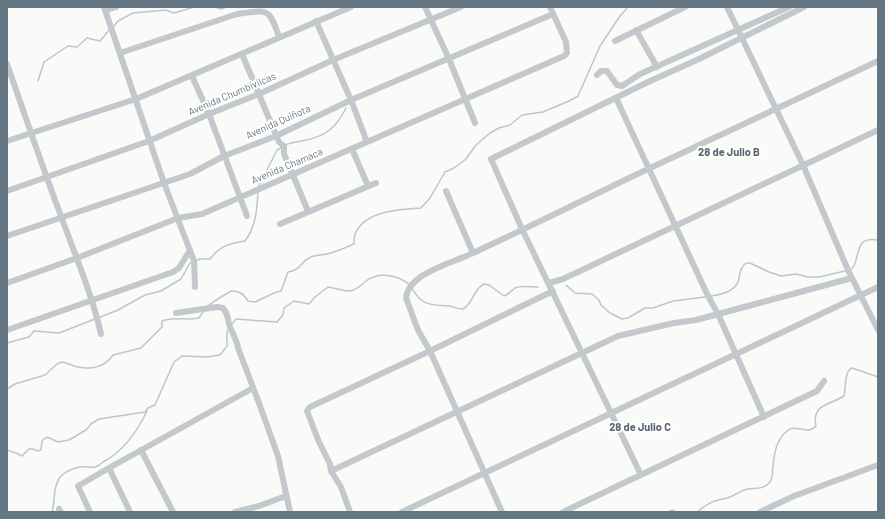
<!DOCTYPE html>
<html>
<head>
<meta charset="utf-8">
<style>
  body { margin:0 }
  #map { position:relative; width:885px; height:519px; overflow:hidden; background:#fafaf8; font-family:Barlow,sans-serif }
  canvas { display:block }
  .frame { position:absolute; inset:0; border:8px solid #657683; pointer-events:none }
</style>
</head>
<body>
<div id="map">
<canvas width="885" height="519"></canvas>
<div class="frame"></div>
</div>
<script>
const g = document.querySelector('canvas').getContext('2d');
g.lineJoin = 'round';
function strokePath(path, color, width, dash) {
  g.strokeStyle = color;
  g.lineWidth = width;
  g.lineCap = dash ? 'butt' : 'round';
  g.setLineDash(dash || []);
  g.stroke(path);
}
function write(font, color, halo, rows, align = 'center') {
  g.font = font + ' Barlow,sans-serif';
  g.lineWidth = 4;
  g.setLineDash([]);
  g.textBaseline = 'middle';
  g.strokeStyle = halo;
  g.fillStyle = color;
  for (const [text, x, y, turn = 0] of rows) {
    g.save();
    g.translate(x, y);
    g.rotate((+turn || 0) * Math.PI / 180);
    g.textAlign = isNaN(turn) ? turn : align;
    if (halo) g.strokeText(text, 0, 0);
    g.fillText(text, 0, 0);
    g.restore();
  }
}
const stream = new Path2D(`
  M215 7 221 9 226 7
  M113 27 118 21 133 13 166 10 174 13 194 7
  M38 81 44 62 68 46 77 47 87 38 100 41 110 29
  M285 145C292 142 299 142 306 140 327 136 337 126 346 108
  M259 186 277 150 282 147
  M195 261 200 259H210C221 245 229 244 245 241 256 227 257 209 258 192
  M851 269 854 266C860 252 856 236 878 240
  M566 285 575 293 592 294 599 300 601 305 610 313 622 319 628 318 645 308H653L673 301 705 297
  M412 288C421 306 432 305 450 306 454 307 458 309 463 309 474 303 473 289 484 284L489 285 504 296C509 294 511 291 515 288 521 285 531 287 538 287
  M711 296C719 295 732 292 737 284 741 277 738 269 746 263H750L769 272 781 276 796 274 808 277H819L845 271
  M208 306C215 300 223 296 231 291 239 291 243 293 248 301L255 302 274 293 281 291 288 272C302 270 300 261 311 257 316 255 322 255 327 254 336 252 345 248 354 244 354 240 354 235 356 232 366 211 401 209 421 208L430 198 445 172 454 168 466 159 476 145 490 133 499 128 510 125 522 115 543 112 569 101 578 96 600 46 620 16 628 7
  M98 318 118 310 145 295 161 291 181 279 190 263 192 262
  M232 324 236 319 277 322 283 315 284 308 294 301 309 304 315 297 328 287C334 288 343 291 350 291 357 290 361 285 366 281 379 271 398 275 410 285
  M7 343 29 337 34 331 59 333 95 319
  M7 389 15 384 45 375 57 364 62 362C68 363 73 366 78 367 91 370 105 367 113 355L141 348 162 327V321C176 316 185 321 199 318L203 312
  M7 450 16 453 22 456 29 449H33L38 451 41 450 42 441 47 437 58 442 69 440 86 430 91 424 99 419 145 412 148 408 155 405 174 362 182 356 207 357 220 355 227 346V332L229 329
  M52 512C55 502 53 487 59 479 62 473 73 468 80 467 85 466 90 468 95 467 98 466 101 464 103 462 124 451 137 432 147 411
  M667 512 673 510 676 512
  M697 512C703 507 710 502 718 500 722 499 726 499 730 497 735 495 739 492 744 490 753 487 763 491 770 482 773 478 772 472 773 467 774 454 776 440 787 431 796 423 807 436 816 426 811 404 830 405 844 396 846 388 844 374 851 368L855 369 878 377`);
const minor = new Path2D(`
  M104 7 164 183 194 261 195 287
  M425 7 449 59 475 123
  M727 7 803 165 848 270 878 330
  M105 10 116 7
  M316 21 351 100 367 142
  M636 30 657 67
  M615 41 685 7
  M120 53 237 14C268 10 269 7 279 37
  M242 54 279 142 284 146V154L308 211
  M7 64C25 115 42 166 61 216 75 255 92 294 101 334
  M597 75 601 71H607L617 85 622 86 640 74 789 7
  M192 76 209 114 247 216
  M616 98 708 296 718 314 764 417
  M7 141 136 99 351 7
  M352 149 368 186
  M7 191 149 141 209 114 259 94 333 60 461 7
  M446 191 473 253
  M280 224 376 183
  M7 236 190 174 224 156 276 136 351 100 553 14
  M7 283 77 258 178 218 202 214 564 56 567 53 566 42 550 7
  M549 283 563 279 878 130
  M176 313 217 307 223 308C229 315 227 319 230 327 233 335 237 340 238 348L259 403 278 456 290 512
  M7 330 173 272 179 268 190 250
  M141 450 173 512
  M109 468 130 512
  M331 471 618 336 674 323 696 320 852 278
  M641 475 522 229 491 159 648 82 699 59 804 7
  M59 509 61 512
  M90 512 78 486 109 468 253 388
  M235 512 259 506 286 496
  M350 512 341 487 331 471 330 464 319 442 307 411 310 407 430 351 553 291
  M402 512 878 287
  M502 512 430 351 418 330 406 298C408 273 453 263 473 253 532 226 589 197 648 169 724 133 801 97 878 61
  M563 512 817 391 824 381
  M760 512 794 496 878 465`);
const streetNames = [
  ["Avenida Chumbivilcas",232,94,-23],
  ["Avenida Quiñota",278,122,-24],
  ["Avenida Chamaca",287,166,-23]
];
const neighbourhoodNames = [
  ["28 de Julio B",729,152],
  ["28 de Julio C",640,427]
];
strokePath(stream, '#bbc7cb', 1.5);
strokePath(minor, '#c3c8cc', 6);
write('10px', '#657683', '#fff', streetNames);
write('bold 11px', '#57646e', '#fff', neighbourhoodNames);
</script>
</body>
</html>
